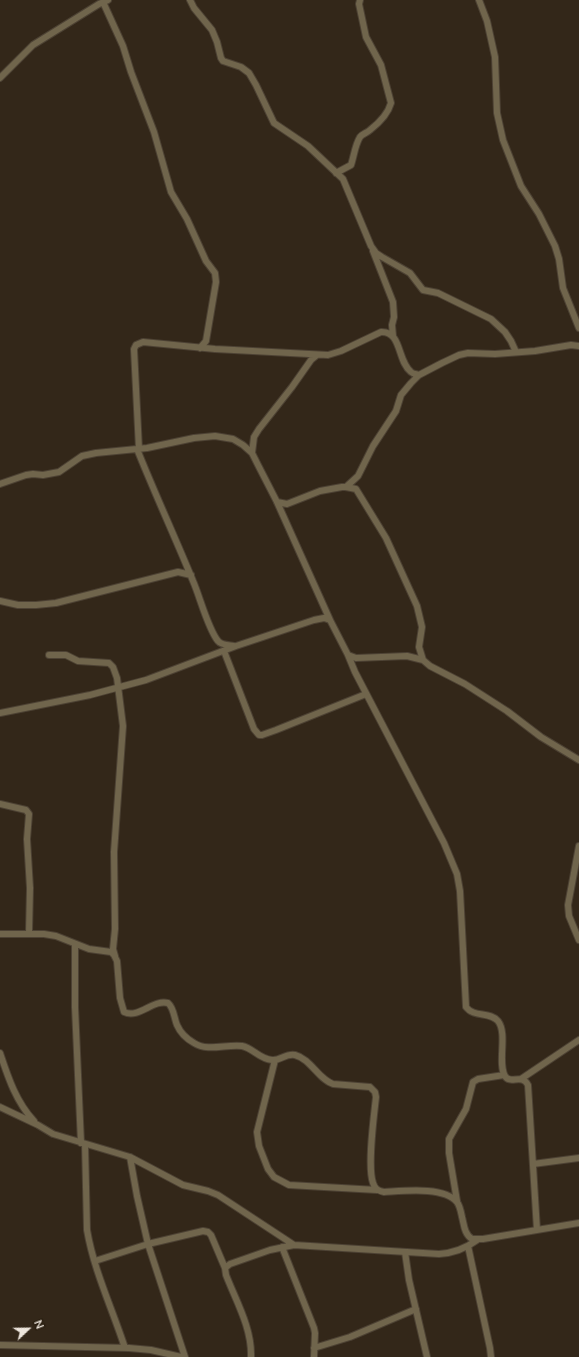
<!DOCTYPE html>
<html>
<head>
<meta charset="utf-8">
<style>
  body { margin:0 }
  #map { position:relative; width:579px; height:1357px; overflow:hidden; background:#332719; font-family:Mulish,sans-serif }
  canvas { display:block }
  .north { position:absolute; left:8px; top:1309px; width:40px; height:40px; -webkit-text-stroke:3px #291e10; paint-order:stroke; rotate:68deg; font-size:11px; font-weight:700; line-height:16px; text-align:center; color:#eee6dd }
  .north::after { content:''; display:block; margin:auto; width:14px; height:18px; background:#eee6dd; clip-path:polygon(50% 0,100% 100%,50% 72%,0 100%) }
</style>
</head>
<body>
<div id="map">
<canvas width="579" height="1357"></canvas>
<div class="north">N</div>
</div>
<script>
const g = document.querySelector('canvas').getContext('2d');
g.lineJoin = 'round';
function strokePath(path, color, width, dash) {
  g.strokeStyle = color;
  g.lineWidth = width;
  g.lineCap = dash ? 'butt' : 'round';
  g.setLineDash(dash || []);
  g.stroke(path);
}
const minor = new Path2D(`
  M190 0 194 8 212 30 217 42 221 58 223 61 241 67 249 73 256 85 274 123 308 146 343 179 371 246 376 253 382 257 410 273 423 290 438 293 491 319 505 332 511 341 516 352
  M479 0 487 21 495 57 497 113 503 140 521 186 539 214 555 246 559 259 563 288 579 328
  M103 2 123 46 131 72 154 132 171 192 187 219 206 261 215 273 216 282 206 341 200 348
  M0 78 33 45 99 4 108 0
  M336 173 351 165C354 156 355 145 360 137 362 134 367 133 370 130 379 123 388 114 391 103L381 65 366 37 359 4 360 0
  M373 251 393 302 394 317 392 325 393 336
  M137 449C155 494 175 537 193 581 200 597 208 629 218 641 221 645 228 645 234 646
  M139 449 134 349 136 345 143 342 215 349 328 355 341 351 381 332C402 331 397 361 411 372 413 374 416 374 419 375
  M252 453 254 437 259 429 292 387 311 360 317 355
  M0 484 26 475 33 474 43 475 59 472 82 456 96 453 147 448 194 438 215 436 233 439 243 445 252 453 258 465 277 502 330 620
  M346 487 358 476 373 446 396 411 401 395 411 383 419 375 442 363 459 355 468 353 495 354 535 351 571 345 579 346
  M277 502 287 504 320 491 342 487H346L356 489 386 538 417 606 422 627 419 647 423 660
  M0 601 18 605H36L56 603 178 572 191 575
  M224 651 254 729 259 735H262L276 730 366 694
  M49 655H66L78 661 109 663 113 667 117 678 123 726 114 852 115 929 113 949 115 956
  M348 655 355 672 444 843 457 874 460 891 466 1007C474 1018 490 1011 498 1021 508 1034 497 1063 505 1076 510 1085 522 1073 528 1085L537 1230
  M0 713 90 695 146 680 236 646 314 620 324 618 330 620 348 655 356 658 407 656 423 660 430 666 465 684 507 711 541 737 579 760
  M0 804 26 810 29 814 27 839 30 888 29 933
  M579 846 568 905 569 916 579 940
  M0 934H44L56 936 89 949 111 952 114 955 117 961 120 998 124 1012C139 1019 153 999 168 1003 174 1008 174 1018 177 1025 180 1032 187 1039 194 1043 208 1052 226 1044 242 1046 253 1048 259 1059 272 1060 280 1061 286 1053 295 1055 311 1059 318 1079 333 1084L370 1087 375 1092 376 1097C374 1116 367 1166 373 1183 375 1189 378 1191 384 1192 403 1191 444 1186 457 1202 460 1206 461 1212 462 1217 464 1224 464 1234 472 1239H483L579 1223
  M75 944V1007L81 1143
  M0 1053C8 1077 16 1102 34 1121
  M275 1060 257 1132 259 1146 268 1169 274 1177 289 1185 377 1190
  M521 1079 579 1040
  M0 1107 38 1125 53 1134 130 1157 183 1185 208 1191 218 1195 294 1245
  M85 1144 87 1230C94 1271 112 1308 125 1348
  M130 1157 137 1196 148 1244 185 1357
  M533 1164 579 1158
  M457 1201 449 1153V1139L466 1109 473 1082 478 1079 504 1075
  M468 1246 490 1348 491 1357
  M282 1247 314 1328 315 1333 314 1357
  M405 1252 409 1280 427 1357
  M95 1261 148 1244 203 1231 208 1232 211 1235 225 1268
  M0 1345 129 1348 151 1350 181 1357
  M314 1348 350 1337 416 1309
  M251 1357C252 1328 236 1301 226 1275L225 1268 230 1264 270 1250 294 1245 439 1254C454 1253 465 1249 477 1240`);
strokePath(minor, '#4d4234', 8);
strokePath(minor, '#70654c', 6);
</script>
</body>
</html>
